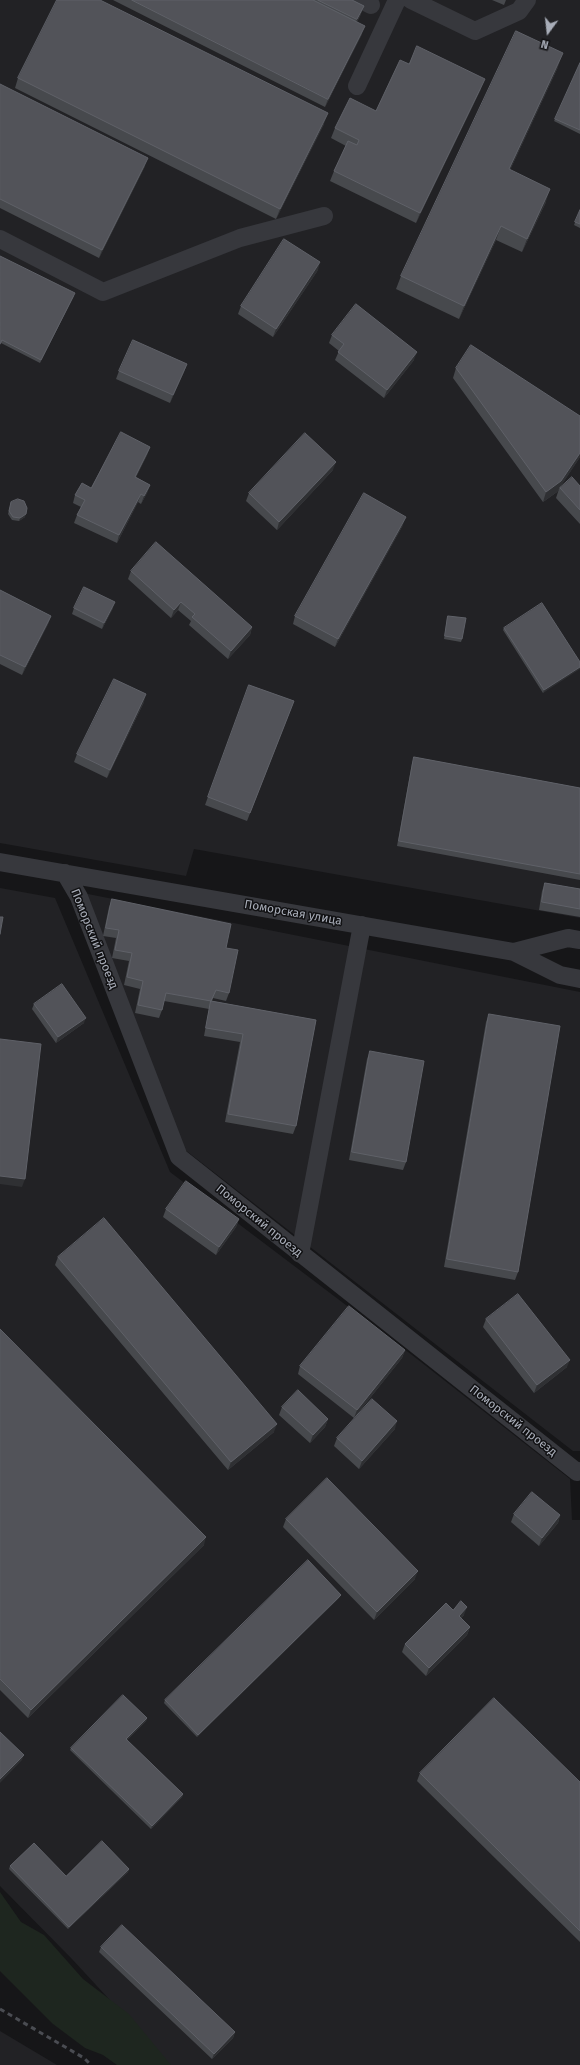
<!DOCTYPE html>
<html>
<head>
<meta charset="utf-8">
<style>
  body { margin:0 }
  #map { position:relative; width:580px; height:2065px; overflow:hidden; background:#161618; font-family:"Fira Sans",sans-serif }
  canvas { display:block }
  .north { position:absolute; left:528px; top:12px; width:40px; height:40px; -webkit-text-stroke:3px #111113; paint-order:stroke; rotate:195deg; font-size:11px; font-weight:700; line-height:16px; text-align:center; color:#a8adb8 }
  .north::after { content:''; display:block; margin:auto; width:14px; height:18px; background:#a8adb8; clip-path:polygon(50% 0,100% 100%,50% 72%,0 100%) }
</style>
</head>
<body>
<div id="map">
<canvas width="580" height="2065"></canvas>
<div class="north">N</div>
</div>
<script>
const g = document.querySelector('canvas').getContext('2d');
g.lineJoin = 'round';
function fill(path, color) {
  g.fillStyle = color;
  g.fill(path, 'evenodd');
}
function strokePath(path, color, width, dash) {
  g.strokeStyle = color;
  g.lineWidth = width;
  g.lineCap = dash ? 'butt' : 'round';
  g.setLineDash(dash || []);
  g.stroke(path);
}
function write(font, color, halo, rows, align = 'center') {
  g.font = font + ' "Fira Sans",sans-serif';
  g.lineWidth = 3;
  g.setLineDash([]);
  g.textBaseline = 'middle';
  g.strokeStyle = halo;
  g.fillStyle = color;
  for (const [text, x, y, turn = 0] of rows) {
    g.save();
    g.translate(x, y);
    g.rotate((+turn || 0) * Math.PI / 180);
    g.textAlign = isNaN(turn) ? turn : align;
    if (halo) g.strokeText(text, 0, 0);
    g.fillText(text, 0, 0);
    g.restore();
  }
}
const built = new Path2D(`
  M0 0H580V918L194 849 186 876 0 843Z
  M0 888 55 898 170 1172 412 1355 570 1479 572 1520H580V2065H170L72 1959 0 1886Z
  M83 893 580 992V1451H573L180 1146Z
  M0 2031 57 2065H0Z`);
const green = new Path2D(`
  M0 1892 21 1922 44 1935 83 1979 129 2014 171 2065H117L103 2055 85 2048 53 2024 0 1971Z`);
const minor = new Path2D(`
  M361 0 371 5
  M411 0 475 31 519 11 527 0
  M357 86 397 0
  M0 239 103 292 240 238 324 216
  M0 862 514 952 560 975 580 979
  M65 873 79 897 179 1157 577 1472 580 1471
  M514 952 568 938 580 940
  M300 1254 362 925`);
const rail = new Path2D(`
  M0 2009 84 2058 91 2065`);
const wall = new Path2D(`
  M113 0H352L364 6 360 16 357 22 362 34 325 107Z
  M492 0H506L504 5Z
  M580 63V134L554 121Z
  M409 64 481 89 416 223 330 181 334 171 346 146 331 138 335 128 376 111Z
  M558 67 510 170 546 202 522 252 496 240 459 319 396 289 401 276Z
  M18 78 324 124 276 219 15 88Z
  M0 84 145 166 99 258 0 208Z
  M580 210V228L574 225Z
  M0 256 74 296 40 363 1 343Z
  M318 270 273 337 238 314 241 306Z
  M332 335 414 360 384 398 335 360 339 351 329 343Z
  M187 364 184 372 170 403 116 379 119 371Z
  M456 368 580 416V457L560 487 580 486V524L556 498 559 489 557 492 543 502 453 378Z
  M150 447 147 455 136 477 150 485 147 493 141 504 138 502 117 543 74 523 77 515 81 507 73 503 75 495 91 488Z
  M333 470 277 530 246 501 249 493Z
  M11 502 25 517 19 521 12 520 8 514Z
  M403 525 335 647 293 624 295 616Z
  M131 571 252 627 250 635 228 659 189 625 191 621 178 610 171 618 128 579Z
  M0 590 51 616 48 624 22 675 0 664Z
  M74 608H113L102 629 72 614Z
  M448 616 462 639 461 642 444 639 447 618Z
  M504 628 580 662 543 693 503 630Z
  M249 685 294 701 247 821 205 805Z
  M144 702 107 778 74 762 77 754Z
  M414 757 580 788V880L397 846 412 763Z
  M545 883 580 889V917L539 910 542 891Z
  M112 899 226 948 229 993 226 1001 213 998 212 1001 316 1020 296 1126 293 1134 225 1122 240 1042 204 1036 209 1009 164 1001 162 1010 159 1018 135 1013 140 989 124 985 129 961 112 958 116 938 103 936 109 907Z
  M34 1004 84 1023 56 1043 32 1009Z
  M489 1014 518 1272 515 1280 444 1267 486 1022Z
  M370 1051 406 1162 403 1170 349 1160 367 1059Z
  M166 1209 239 1219 236 1227 216 1255 163 1217Z
  M58 1257 274 1432 228 1470 55 1265Z
  M486 1319 567 1367 534 1393 483 1327Z
  M0 1329 204 1545 28 1718 0 1690Z
  M405 1350 402 1358 354 1418 298 1374 300 1366Z
  M282 1407 328 1419 325 1427 310 1443 279 1415Z
  M395 1429 359 1469 334 1446 337 1438Z
  M514 1514 560 1515 558 1523 539 1546 511 1522Z
  M286 1519 415 1579 374 1620 283 1527Z
  M340 1597 197 1737 164 1703 165 1700Z
  M453 1610 464 1615 461 1618 470 1627 467 1635 426 1676 402 1652 405 1644Z
  M147 1718 146 1721 127 1740 183 1794 182 1797 151 1829 70 1750 71 1748Z
  M420 1773 580 1782V1942L417 1781Z
  M10 1866 66 1876 129 1869 128 1872 68 1929 9 1869Z
  M101 1947 235 2032 233 2038 212 2059 99 1952Z`);
const shadedWall = new Path2D(`
  M364 6 360 16 353 30 357 19Z
  M365 26 362 34 325 107 328 99Z
  M563 53 558 67 504 183 509 169Z
  M485 79 481 89 416 223 420 213Z
  M328 113 324 124 276 219 280 209Z
  M148 158 145 166 99 258 102 250Z
  M550 189 546 202 522 252 527 239Z
  M501 226 496 240 459 319 464 306Z
  M320 262 318 270 273 337 276 329Z
  M417 352 414 360 384 398 387 390Z
  M187 364 184 372 170 403 173 395Z
  M150 447 147 455 132 485 135 477Z
  M580 453V457L557 492 543 502 546 492Z
  M336 462 333 470 277 530 279 522Z
  M150 485 147 493 141 504 144 496Z
  M141 494 138 502 117 543 119 535Z
  M26 514 25 517 19 521 20 518Z
  M406 517 403 525 335 647 338 639Z
  M115 602 113 608 102 629 104 623Z
  M181 602 178 610 171 618 174 610Z
  M51 616 48 624 22 675 25 667Z
  M252 627 250 635 228 659 231 651Z
  M580 667V669L543 693 544 690Z
  M146 694 144 702 107 778 110 770Z
  M86 1018 84 1023 56 1043 58 1037Z
  M0 1176 25 1179 22 1187 0 1184Z
  M239 1219 236 1227 216 1255 219 1247Z
  M405 1350 402 1358 354 1418 357 1410Z
  M570 1360 567 1367 534 1393 537 1385Z
  M328 1419 325 1427 310 1443 313 1435Z
  M397 1421 395 1429 359 1469 362 1461Z
  M277 1424 274 1432 228 1470 231 1462Z
  M560 1515 558 1523 539 1546 542 1538Z
  M206 1537 204 1545 28 1718 31 1710Z
  M418 1571 415 1579 374 1620 377 1612Z
  M341 1595 340 1597 197 1737 198 1735Z
  M467 1607 464 1615 456 1624 459 1616Z
  M470 1627 467 1635 426 1676 429 1668Z
  M147 1718 146 1721 125 1742 126 1739Z
  M24 1755 22 1760 0 1783V1779Z
  M183 1794 182 1797 151 1829 152 1826Z
  M129 1869 128 1872 68 1929 69 1927Z
  M235 2032 233 2038 212 2059 214 2054Z`);
const building = new Path2D(`
  M57 0H100L328 113 280 209 18 78Z
  M132 0H313L365 26 328 99Z
  M318 0H352L364 6 357 19Z
  M516 31 563 53 509 169 550 189 527 239 501 226 464 306 401 276Z
  M417 46 485 79 420 213 334 171 348 141 357 145 359 140 335 128 350 98 376 111 400 60 409 64Z
  M580 63V130L555 119Z
  M0 84 148 158 102 250 0 199Z
  M580 210V224L575 222Z
  M284 239 320 262 276 329 241 306Z
  M0 256 75 293 41 360 2 340 0 344Z
  M356 304 417 352 387 390 338 352 344 344 332 335Z
  M133 340 187 364 173 395 119 371Z
  M471 345 580 416V453L561 481 546 492 456 368Z
  M121 432 150 447 135 477 150 485 144 496 141 494 119 535 77 515 85 500 75 495 82 483 91 488Z
  M305 433 336 462 279 522 249 493Z
  M572 477 580 486V510L560 488Z
  M364 493 406 517 338 639 295 616Z
  M18 499 24 501 27 508 26 514 20 518 13 517 9 511 11 502Z
  M156 542 252 627 231 651 192 617 195 614 181 602 174 610 131 571Z
  M84 587 115 602 104 623 74 608Z
  M0 590 51 616 25 667 0 655Z
  M542 603 580 662V667L544 690 504 628Z
  M448 616 466 618 462 639 445 636Z
  M114 679 146 694 110 770 77 754Z
  M249 685 294 701 250 813 208 797Z
  M414 757 580 788V874L399 841Z
  M545 883 580 889V909L542 902Z
  M112 899 231 924 226 948 238 950 229 993 216 990 211 1001 166 993 162 1010 138 1005 143 981 127 977 132 953 115 950 119 930 106 928Z
  M0 917H3L0 934Z
  M62 984 86 1018 58 1037 34 1004Z
  M211 1001 316 1020 296 1126 228 1114 243 1034 206 1028Z
  M489 1014 560 1026 518 1272 447 1259Z
  M0 1039 41 1044 25 1179 0 1176Z
  M370 1051 424 1061 406 1162 352 1152Z
  M186 1181 239 1219 219 1247 166 1209Z
  M104 1218 277 1424 231 1462 58 1257Z
  M518 1294 570 1360 537 1385 486 1319Z
  M349 1306 405 1350 357 1410 300 1366Z
  M0 1329 206 1537 31 1710 0 1679Z
  M298 1390 328 1419 313 1435 282 1407Z
  M372 1399 397 1421 362 1461 337 1438Z
  M327 1478 418 1571 377 1612 286 1519Z
  M532 1492 560 1515 542 1538 514 1514Z
  M308 1560 341 1595 198 1735 165 1700Z
  M461 1601 467 1607 459 1616 470 1627 429 1668 405 1644 446 1603 453 1610Z
  M123 1695 147 1718 126 1739 183 1794 152 1826 71 1748Z
  M494 1698 580 1782V1931L420 1773Z
  M0 1732 24 1755 0 1779Z
  M102 1841 129 1869 69 1927 10 1866 34 1843 66 1876Z
  M122 1925 235 2032 214 2054 101 1947Z`);
const streetNames = [
  ["Поморская улица",293,913,10],
  ["Поморский проезд",94,939,68],
  ["Поморский проезд",259,1221,39],
  ["Поморский проезд",513,1421,38]
];
fill(built, '#222225');
fill(green, '#1e261f');
strokePath(minor, '#37383d', 18);
strokePath(rail, '#4a4c52', 3, [5, 4]);
fill(wall, '#47494d');
fill(shadedWall, '#2f3033');
fill(building, '#525359');
strokePath(building, '#5f6168', 1);
write('12px', '#a8adb8', '#111113', streetNames);
</script>
</body>
</html>
